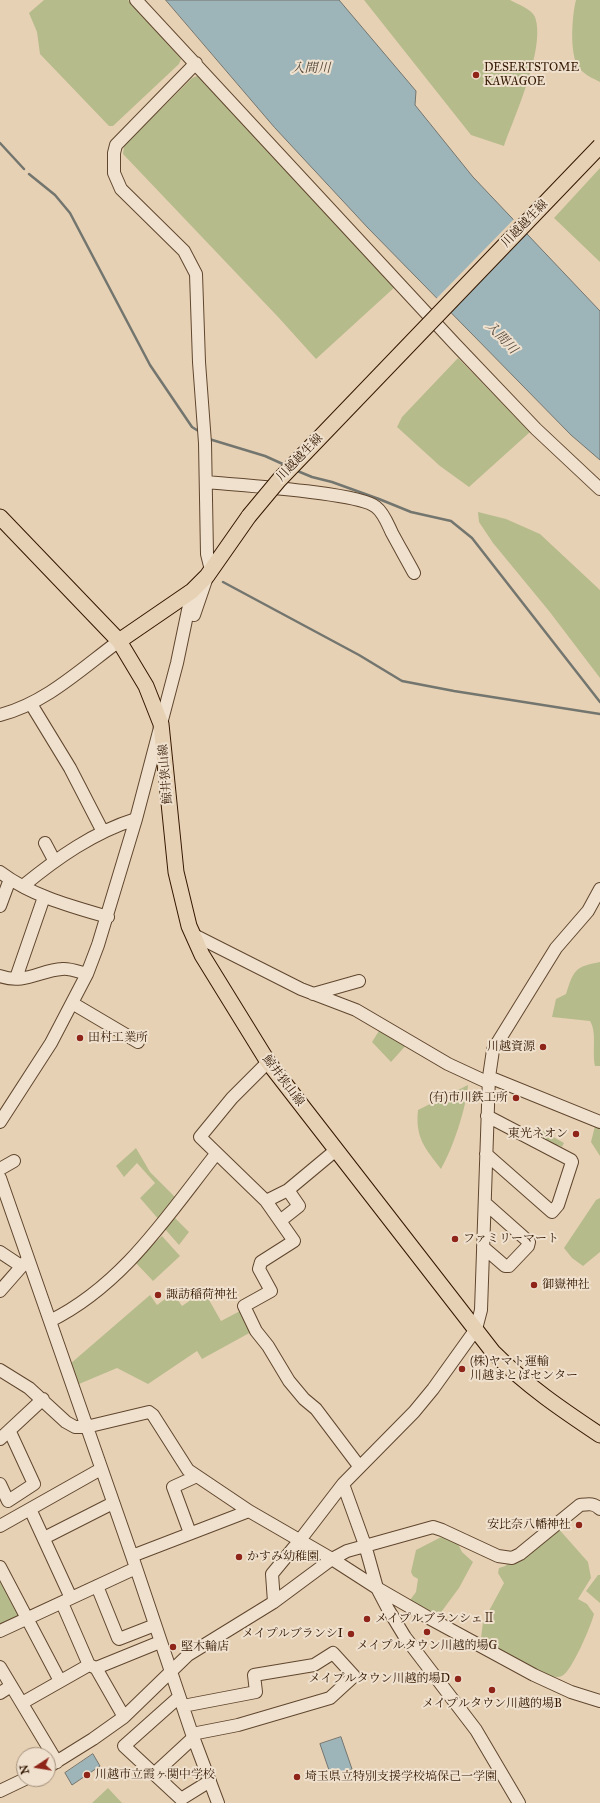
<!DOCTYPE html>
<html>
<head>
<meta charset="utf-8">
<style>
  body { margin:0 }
  #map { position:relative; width:600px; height:1803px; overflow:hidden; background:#e7d1b4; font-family:"IM FELL Great Primer",serif }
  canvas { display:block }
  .north { position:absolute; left:16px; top:1747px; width:40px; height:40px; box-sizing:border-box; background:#efe1ce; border:1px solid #a4907c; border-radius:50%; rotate:258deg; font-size:11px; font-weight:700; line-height:16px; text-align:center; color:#331701 }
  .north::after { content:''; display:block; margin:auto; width:14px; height:18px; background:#8f2418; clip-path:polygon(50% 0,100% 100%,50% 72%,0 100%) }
</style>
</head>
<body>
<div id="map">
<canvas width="600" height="1803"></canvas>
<div class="north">N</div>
</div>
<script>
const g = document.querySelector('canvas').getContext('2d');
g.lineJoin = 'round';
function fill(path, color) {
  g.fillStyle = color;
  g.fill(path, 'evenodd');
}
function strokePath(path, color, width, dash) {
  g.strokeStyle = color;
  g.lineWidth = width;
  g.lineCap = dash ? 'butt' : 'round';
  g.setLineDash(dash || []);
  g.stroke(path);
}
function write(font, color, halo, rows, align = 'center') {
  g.font = font + ' "IM FELL Great Primer","Noto Serif JP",serif';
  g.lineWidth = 4;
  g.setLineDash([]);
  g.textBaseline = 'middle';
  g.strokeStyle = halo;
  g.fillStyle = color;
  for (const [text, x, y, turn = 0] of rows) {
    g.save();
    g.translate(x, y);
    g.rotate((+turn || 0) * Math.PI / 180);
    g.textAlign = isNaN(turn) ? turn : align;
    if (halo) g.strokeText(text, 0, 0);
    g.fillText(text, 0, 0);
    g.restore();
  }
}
const green = new Path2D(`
  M44 0H128L181 59 179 64 113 126H109L40 54 37 32 29 13Z
  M364 0H510C517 4 532 9 535 17 546 47 515 115 504 146L471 135Z
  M576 0H600V82C592 78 585 75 579 68 569 55 572 15 576 0Z
  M197 76 203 78 396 286 316 359 279 318 123 154 124 146 192 78Z
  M600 168V262L554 218Z
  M458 358 530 432 469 487 440 466 397 427 402 417Z
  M478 512 506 519 540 534 600 590V678L549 611 493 543 479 522Z
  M600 962V1066H595C592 1051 597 1032 590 1021L552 1017 556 999 566 994C574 970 574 967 600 962Z
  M382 1026 408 1043 391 1062 372 1042Z
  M468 1085C466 1109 453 1148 441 1169 425 1148 415 1138 418 1110Z
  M600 1125V1156L591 1142 595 1126Z
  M541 1130 564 1143 562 1147 558 1145 556 1148 535 1136Z
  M136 1148 150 1172 177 1199 160 1221 140 1198 155 1183 137 1163 124 1177 116 1166Z
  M600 1198V1252L583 1266 572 1258 564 1248 596 1200Z
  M172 1215 189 1232 179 1245 164 1228Z
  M162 1236 180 1256 153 1281 135 1262Z
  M204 1291 221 1321 242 1310 253 1331 202 1359 197 1351 148 1384 117 1368 79 1384 70 1364 150 1295 157 1305 173 1293 182 1306Z
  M557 1527 588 1562 591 1578 578 1599 587 1604 594 1614C591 1626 572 1671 562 1676 547 1683 494 1649 481 1638L483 1622 504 1583 498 1573 499 1568 505 1566Z
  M447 1534 455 1538 462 1552 473 1562 459 1588 439 1615 434 1616 413 1605 410 1600 416 1592 418 1579 413 1576 411 1572 416 1550Z
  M598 1575H600V1603L586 1591Z
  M0 1579 19 1612 18 1617 0 1626Z
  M108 1788 122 1803H92Z`);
const water = new Path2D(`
  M166 0H339L416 91 415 105 473 177 600 311V460L571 435 368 228 275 128Z
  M341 1737 352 1769 331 1776 320 1744Z
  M93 1754 100 1766 72 1785 65 1773Z`);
const pier = new Path2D(`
  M515 218 526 231 448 313 435 300Z`);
const stream = new Path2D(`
  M0 143 24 169
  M29 174 55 195 70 213 150 365 192 427 200 432
  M209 439 265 456 285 465
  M295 470 312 477 332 482 379 499 411 512 451 521 472 538 600 702
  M223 582 359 655 402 681 454 691 600 714`);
const minor = new Path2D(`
  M136 0 455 344 536 429 600 489
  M196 63 116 145 114 153V173L121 189 184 251 196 274 199 362 205 443 207 554 211 570
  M206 482C236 485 359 492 376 507 384 513 388 525 392 533 399 546 407 560 414 573
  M194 615 207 577
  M31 704 70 768 103 832
  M0 715C46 703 81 669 119 641
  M45 843 54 860
  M0 872C32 896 70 906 108 917
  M23 886C57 858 94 832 136 819
  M0 906 10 879
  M192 934 301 989 356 1010 448 1064 489 1083
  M0 976C24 985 41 970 62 969 70 968 79 972 87 974
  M16 978 44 897
  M313 994 359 981
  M72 1003 138 1042
  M268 1062 232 1098 200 1137 266 1201 294 1241 261 1262 259 1269 271 1291 244 1306 256 1331 268 1346 289 1381 304 1399 316 1409 359 1466
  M489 1077 600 1122
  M0 1122 51 1043 87 974 98 945 136 819 177 663 192 591
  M486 1154 552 1212 558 1205 572 1162 571 1160 487 1116
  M0 1169 14 1161
  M0 1178 132 1556 192 1734 218 1803
  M266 1201 288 1190
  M280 1221 299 1206 288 1190 336 1150
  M483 1247 505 1266H509L528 1246 529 1242 485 1203
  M0 1252 21 1266
  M0 1291 28 1259
  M50 1321C123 1285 167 1216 216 1154
  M0 1370 29 1388 66 1422 75 1427H86L149 1412 153 1415 188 1470 249 1511 332 1559 377 1588 429 1618 534 1675 571 1692 600 1701
  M0 1439 43 1399
  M0 1484 8 1501 34 1484 10 1432
  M30 1509 71 1598
  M0 1526 101 1469
  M190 1533 173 1487 197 1476
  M44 1538 113 1503
  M132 1556 249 1511
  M0 1567 60 1681
  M97 1586 118 1638 119 1639 155 1625
  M274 1602 272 1574 300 1540 343 1484
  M62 1603 89 1665
  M0 1631 136 1568
  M0 1667 57 1762
  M96 1668 124 1717
  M0 1693 11 1686
  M179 1697 124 1746 181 1799 210 1781
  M22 1703 89 1665 96 1668 160 1642
  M183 1706 256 1692 254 1675 314 1665 333 1653 354 1676 330 1698 238 1725 192 1734
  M48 1767 93 1739 124 1717 188 1655 274 1602 332 1559 347 1551 433 1527 442 1530 498 1556 512 1558 520 1554 580 1505C589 1504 594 1503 600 1509
  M154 1774 193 1738
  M0 1791 25 1779
  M519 1803 476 1730 405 1637 388 1609 377 1588 365 1545 343 1484 414 1412 433 1389 476 1329 481 1310 489 1077 493 1050 556 948 588 911 600 889`);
const major = new Path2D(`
  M0 517 119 641 192 591 207 576 249 516
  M119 641 146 686 161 724 176 872 189 926 202 955 268 1062 493 1352C527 1386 561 1409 600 1435`);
const majorBridge = new Path2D(`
  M249 516 279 480 600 146`);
const markers = [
  [476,75,4,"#8f2418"],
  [80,1038,4,"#8f2418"],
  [543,1047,4,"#8f2418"],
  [516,1098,4,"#8f2418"],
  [576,1134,4,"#8f2418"],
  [455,1239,4,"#8f2418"],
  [534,1285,4,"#8f2418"],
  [158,1295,4,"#8f2418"],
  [462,1369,4,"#8f2418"],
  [579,1525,4,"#8f2418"],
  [239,1557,4,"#8f2418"],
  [367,1619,4,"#8f2418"],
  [427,1632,4,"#8f2418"],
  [351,1634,4,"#8f2418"],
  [173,1647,4,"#8f2418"],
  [458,1679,4,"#8f2418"],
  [492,1690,4,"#8f2418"],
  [87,1775,4,"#8f2418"],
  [297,1777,4,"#8f2418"]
];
const poiNames = [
  ["DESERTSTOME",484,68],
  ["KAWAGOE",484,82],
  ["田村工業所",88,1038],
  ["川越資源",535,1047,"right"],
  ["(有)市川鉄工所",508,1098,"right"],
  ["東光ネオン",568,1134,"right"],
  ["ファミリーマート",463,1239],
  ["御嶽神社",542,1285],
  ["諏訪稲荷神社",166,1295],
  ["(株)ヤマト運輸",470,1362],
  ["川越まとばセンター",470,1376],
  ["安比奈八幡神社",571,1525,"right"],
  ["かすみ幼稚園",247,1557],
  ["メイプルブランシェⅡ",375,1619],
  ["メイプルブランシI",343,1634,"right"],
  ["メイプルタウン川越的場G",427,1646,"center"],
  ["堅木輪店",181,1647],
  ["メイプルタウン川越的場D",450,1679,"right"],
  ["メイプルタウン川越的場B",492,1704,"center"],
  ["川越市立霞ヶ関中学校",95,1775],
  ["埼玉県立特別支援学校塙保己一学園",305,1777]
];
const streetNames = [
  ["川越越生線",525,224,-46],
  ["川越越生線",300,458,-46],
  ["鯨井狭山線",166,774,-95],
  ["鯨井狭山線",283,1081,53]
];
const waterNames = [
  ["入間川",311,69],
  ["入間川",501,338,46]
];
fill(green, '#b6bb8c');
fill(water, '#9db4b9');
strokePath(water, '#73756f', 1);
fill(pier, '#e7d1b4');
strokePath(stream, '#73756f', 2.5);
strokePath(minor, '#60462e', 14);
strokePath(major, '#331701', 17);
strokePath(minor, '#efe1ce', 12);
strokePath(major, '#e7d1b4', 15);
strokePath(majorBridge, '#331701', 17, []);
strokePath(majorBridge, '#e7d1b4', 15);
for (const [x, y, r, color] of markers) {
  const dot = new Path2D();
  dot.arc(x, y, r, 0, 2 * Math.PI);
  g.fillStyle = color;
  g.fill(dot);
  strokePath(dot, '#efe1ce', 1.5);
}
write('12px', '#331701', '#efe1ce', poiNames, 'left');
write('12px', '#331701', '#efe1ce', streetNames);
write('italic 13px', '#534638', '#efe1ce', waterNames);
</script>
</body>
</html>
